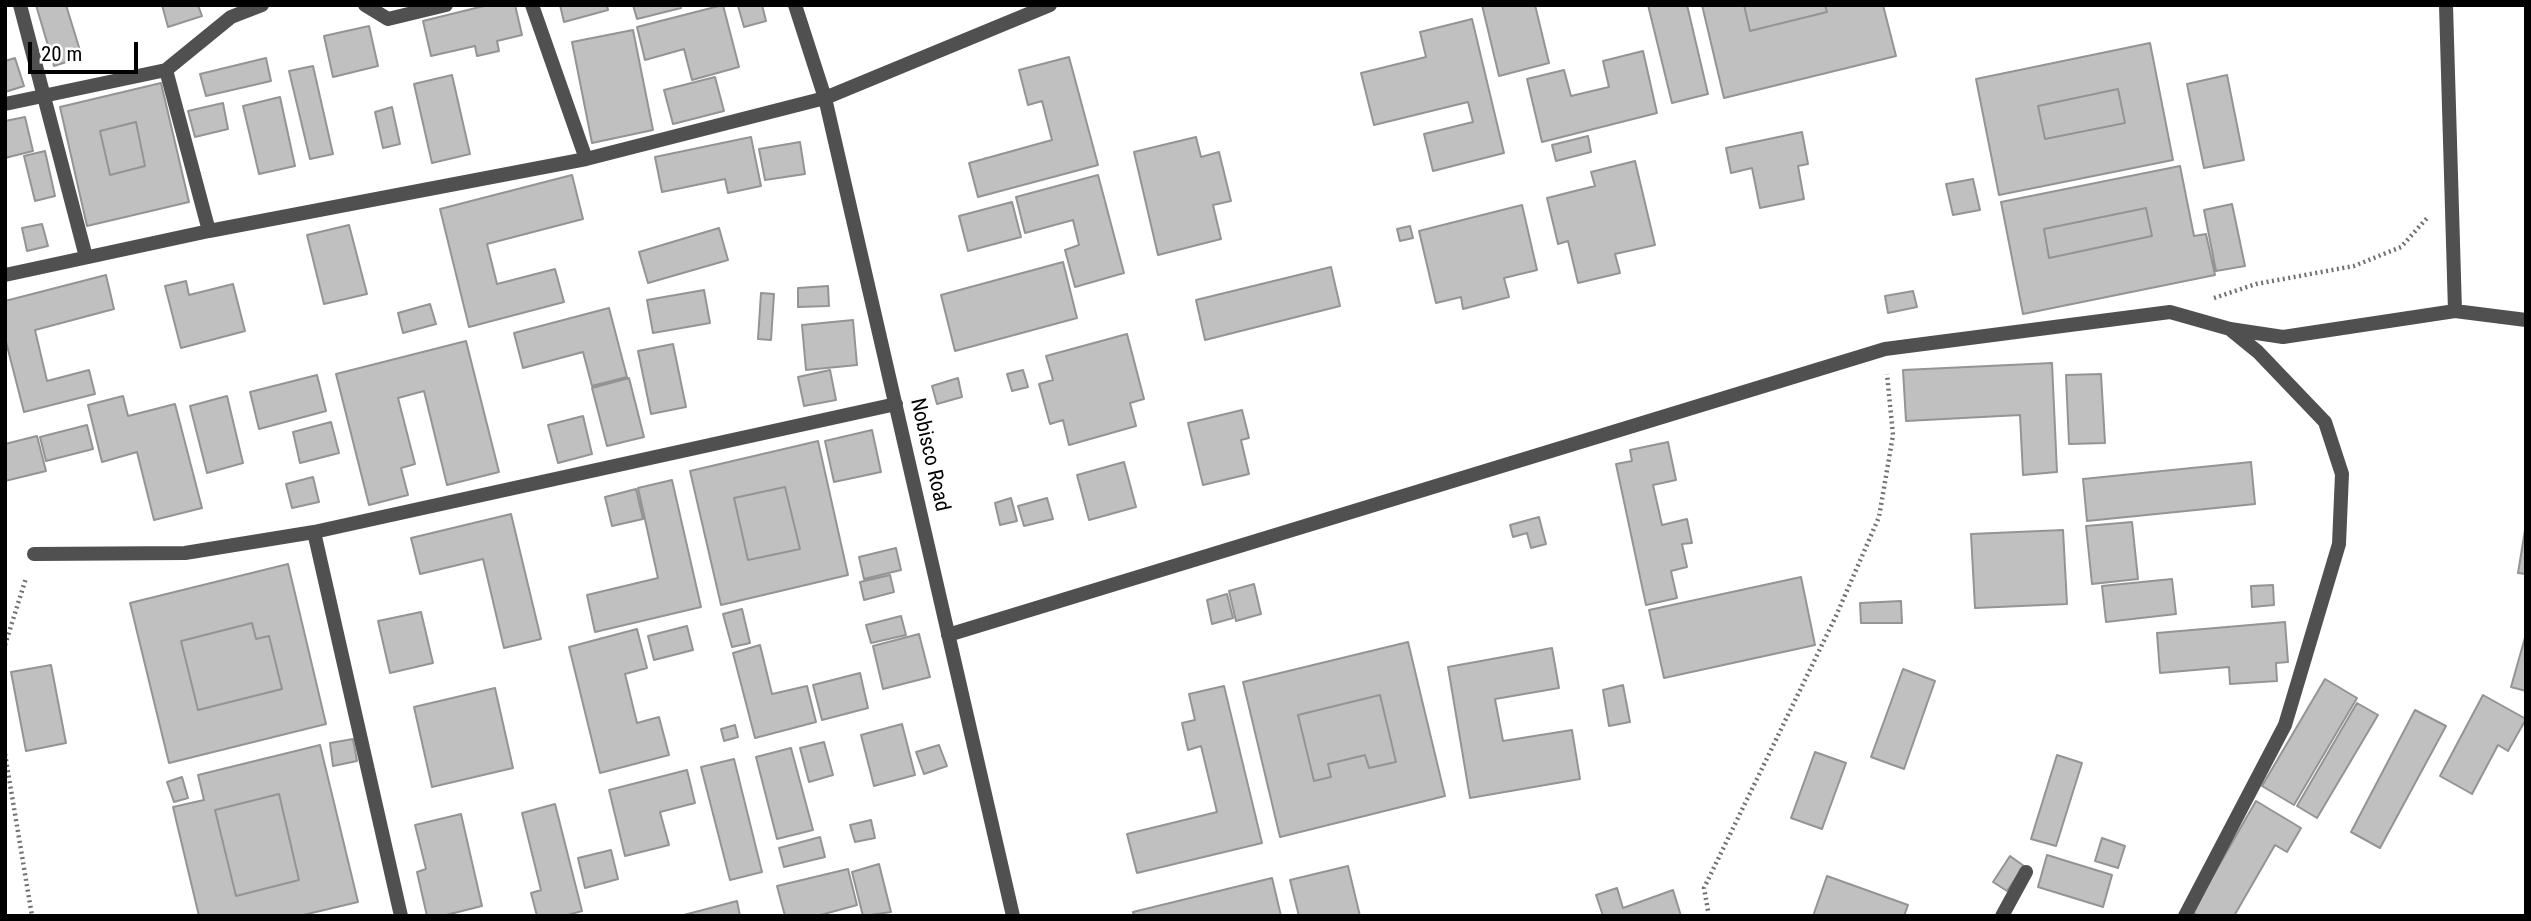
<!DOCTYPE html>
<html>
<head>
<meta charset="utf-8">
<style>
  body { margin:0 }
  #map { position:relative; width:2531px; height:921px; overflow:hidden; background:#fff; font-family:"Roboto Condensed",sans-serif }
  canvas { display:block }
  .frame { position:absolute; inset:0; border:7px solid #000; pointer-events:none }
  .scale { position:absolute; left:28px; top:42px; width:110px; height:32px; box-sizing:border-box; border:4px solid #000; border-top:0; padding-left:9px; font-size:21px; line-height:24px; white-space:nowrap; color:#000; -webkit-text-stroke:5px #fff; paint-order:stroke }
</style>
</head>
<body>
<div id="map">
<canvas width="2531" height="921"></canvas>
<div class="frame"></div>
<div class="scale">20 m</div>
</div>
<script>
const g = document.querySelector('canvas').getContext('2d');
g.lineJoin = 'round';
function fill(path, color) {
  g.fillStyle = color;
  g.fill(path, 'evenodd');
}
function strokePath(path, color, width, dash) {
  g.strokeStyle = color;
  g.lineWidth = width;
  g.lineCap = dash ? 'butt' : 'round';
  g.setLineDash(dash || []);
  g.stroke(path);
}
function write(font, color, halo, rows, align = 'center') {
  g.font = font + ' "Roboto Condensed",sans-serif';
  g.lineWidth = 5;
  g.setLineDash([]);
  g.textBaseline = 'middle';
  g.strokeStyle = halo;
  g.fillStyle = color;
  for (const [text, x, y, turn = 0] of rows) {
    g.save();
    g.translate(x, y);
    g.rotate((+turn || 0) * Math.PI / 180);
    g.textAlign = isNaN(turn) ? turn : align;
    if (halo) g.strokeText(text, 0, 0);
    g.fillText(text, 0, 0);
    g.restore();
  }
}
const building = new Path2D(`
  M36 5H66L82 57 54 66Z
  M162 5H198L202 16 168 27Z
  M488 5H515L522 35 497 41 499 51 477 56 475 46 431 56 423 21Z
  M560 5H607L608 10 564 22Z
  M633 5H680L681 8 637 19Z
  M723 5 739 67 692 80 684 49 645 60 637 27Z
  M762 5 766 21 744 27 738 6Z
  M1482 5H1535L1549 63 1499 76Z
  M1648 5H1687L1708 94 1672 103Z
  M1702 5H1744L1750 31 1827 12 1825 5H1883L1896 56 1724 98Z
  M1744 5H1825L1827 12 1750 31Z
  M1472 19 1504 153 1433 171 1424 134 1473 122 1468 102 1374 125 1361 73 1426 57 1420 32Z
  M369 26 378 66 333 77 324 36Z
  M633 30 653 130 592 143 572 42Z
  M2150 43 2173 160 1999 195 1976 79ZM2118 89 2125 123 2045 139 2038 106Z
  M1643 51 1657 113 1542 142 1527 79 1564 70 1571 96 1609 87 1603 61Z
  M1069 57 1098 165 978 197 969 163 1052 140 1042 101 1028 105 1019 70Z
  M15 58 24 86 5 92V61Z
  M266 58 271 81 206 96 200 74Z
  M313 66 333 154 310 159 289 71Z
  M452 75 470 154 432 163 414 84Z
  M2227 75 2244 160 2204 168 2187 84Z
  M715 77 724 111 673 124 664 90Z
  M161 83 189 202 87 226 60 107ZM136 122 145 166 110 175 100 131Z
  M2118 89 2125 123 2045 139 2038 106Z
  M280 97 295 166 259 174 243 106Z
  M223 103 228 129 195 137 188 111Z
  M392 107 400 144 383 148 375 112Z
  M25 117 33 151 5 158V121Z
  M136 122 145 166 110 175 100 131Z
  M1802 132 1808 164 1798 166 1804 199 1760 208 1752 168 1731 173 1726 148Z
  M1588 136 1591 152 1556 161 1552 145Z
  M751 137 761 186 728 193 725 179 662 192 655 157Z
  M1196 137 1201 157 1219 152 1231 201 1213 205 1221 239 1158 255 1134 152Z
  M800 142 805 174 765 180 759 149Z
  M45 151 55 196 35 201 24 156Z
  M1635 161 1655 245 1615 254 1620 273 1578 283 1568 241 1558 244 1547 198 1595 186 1591 172Z
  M2180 166 2194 236 2206 234 2215 275 2023 314 2001 202ZM2146 208 2152 236 2049 258 2044 229Z
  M572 175 583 219 487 244 497 284 555 269 564 302 469 327 440 209Z
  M1098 175 1124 273 1075 287 1065 250 1079 245 1073 220 1025 233 1016 197Z
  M1973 179 1980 210 1953 215 1946 184Z
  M1012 202 1021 237 968 251 959 216Z
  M2232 204 2245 266 2216 271 2204 210Z
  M1522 205 1537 270 1504 278 1509 297 1463 309 1461 297 1436 303 1419 231Z
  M2146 208 2152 236 2049 258 2044 229Z
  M42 224 48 246 27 251 22 228Z
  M349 225 367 294 324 304 307 235Z
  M1410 226 1413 238 1400 241 1397 229Z
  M719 228 728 260 648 283 639 252Z
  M1063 262 1077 318 955 351 941 295Z
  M1331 267 1340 306 1205 340 1196 300Z
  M106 275 114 309 35 330 47 381 89 370 95 394 24 412 5 338V301Z
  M186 281 189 295 233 284 245 331 181 348 165 286Z
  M828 286 829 306 798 307V288Z
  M704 290 710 323 653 333 647 300Z
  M1913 291 1917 307 1888 313 1885 296Z
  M761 293 774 294 771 340 758 339Z
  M430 304 436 324 403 333 398 313Z
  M609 308 627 377 592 386 583 352 523 368 514 333Z
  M853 320 857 365 806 370 802 325Z
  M1127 334 1144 399 1130 403 1136 426 1069 445 1063 420 1050 424 1039 384 1053 380 1046 356Z
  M466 341 499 472 447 485 424 391 398 398 415 464 401 468 408 495 369 505 336 374Z
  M673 344 686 407 651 414 638 351Z
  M2052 363 2057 472 2023 475 2020 415 1906 421 1903 370Z
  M830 370 836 400 804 406 798 377Z
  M1023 370 1028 387 1012 391 1007 374Z
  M2101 374 2105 443 2069 444 2066 375Z
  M317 375 326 411 259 429 250 392Z
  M629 378 644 437 607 446 592 388Z
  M958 378 962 397 937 404 932 386Z
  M123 396 128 416 175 404 202 508 154 520 137 452 102 462 88 405Z
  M227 396 243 463 207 473 190 406Z
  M1242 410 1249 438 1241 440 1249 474 1203 485 1188 423Z
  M583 416 592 454 558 463 548 425Z
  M331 422 339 453 300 463 293 432Z
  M87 425 93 449 46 461 40 437Z
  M872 430 881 472 834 482 825 441Z
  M37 436 46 471 5 481V444Z
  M818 441 848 575 721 605 690 471ZM785 487 800 549 748 560 734 498Z
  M1668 442 1676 480 1653 485 1662 525 1687 519 1692 543 1682 544 1687 567 1671 571 1677 598 1646 605 1616 464 1632 461 1630 450Z
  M1124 462 1136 507 1089 520 1077 475Z
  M2251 462 2255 504 2087 521 2083 479Z
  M313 477 319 502 292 508 286 484Z
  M672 480 701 607 595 632 587 595 658 578 638 488Z
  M785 487 800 549 748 560 734 498Z
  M636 489 643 519 612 526 605 497Z
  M1011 498 1017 521 1000 525 995 503Z
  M1047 498 1053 519 1024 526 1018 506Z
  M511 514 541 639 504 648 483 559 420 574 411 538Z
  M1539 517 1546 544 1531 548 1527 533 1513 537 1510 525Z
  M2132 522 2138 579 2092 584 2086 526Z
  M2526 524V574L2518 573Z
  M2063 530 2067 604 1975 608 1971 534Z
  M896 548 901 570 864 579 859 557Z
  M288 564 326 724 169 763 130 603ZM252 623 256 639 269 636 282 689 198 710 181 641Z
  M890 575 894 592 864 600 860 582Z
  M1801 577 1815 645 1664 678 1649 610Z
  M2172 579 2176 614 2106 622 2102 586Z
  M1254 584 1261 614 1236 621 1229 591Z
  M2273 585 2274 605 2252 607 2251 586Z
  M1227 594 1233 618 1212 624 1207 600Z
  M1901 601 1902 623H1861L1860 603Z
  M742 609 750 643 732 647 723 614Z
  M421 612 433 663 390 673 378 621Z
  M901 616 906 635 871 643 866 625Z
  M2285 622 2288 662 2276 663 2277 681 2230 684 2229 667 2160 673 2157 633Z
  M252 623 256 639 269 636 282 689 198 710 181 641Z
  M687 626 693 650 654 660 648 636Z
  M637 629 647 668 625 674 637 723 659 717 669 755 600 773 569 647Z
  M919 634 930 677 883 689 873 646Z
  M2526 634V691L2511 687Z
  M1408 642 1445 796 1280 837 1243 682ZM1380 695 1396 762 1369 768 1365 755 1328 764 1331 777 1314 781 1298 715Z
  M760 645 772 694 807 686 816 722 755 738 733 653Z
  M1552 648 1559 688 1495 699 1503 741 1572 730 1580 779 1470 798 1448 667Z
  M51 665 66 743 26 751 11 672Z
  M1903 669 1935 681 1904 769 1871 757Z
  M860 673 868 708 822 720 813 685Z
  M2325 679 2357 698 2294 805 2262 786Z
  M1623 685 1630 722 1609 726 1603 690Z
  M1224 686 1262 843 1137 873 1127 834 1217 812 1201 746 1188 750 1182 723 1195 720 1189 694Z
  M495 688 513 768 432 787 414 707Z
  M1380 695 1396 762 1369 768 1365 755 1328 764 1331 777 1314 781 1298 715Z
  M2483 695 2526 719 2508 751 2498 745 2472 794 2440 776Z
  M2357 703 2378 715 2317 818 2297 806Z
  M2415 710 2446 726 2380 848 2351 832Z
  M902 724 915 775 874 786 861 735Z
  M735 725 738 737 724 741 721 729Z
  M353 739 357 761 333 766 330 743Z
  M824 742 833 775 809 782 800 748Z
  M320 745 358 902 299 916H199L173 807 204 800 198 775ZM279 794 299 880 236 896 215 810Z
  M939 745 947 766 924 774 916 752Z
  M791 748 813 830 777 839 756 757Z
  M1815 752 1846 763 1822 829 1791 818Z
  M2057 755 2082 763 2056 846 2031 839Z
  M734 759 762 872 730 880 701 767Z
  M687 770 695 803 660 812 669 845 625 856 609 790Z
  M182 777 188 798 174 802 167 782Z
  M279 794 299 880 236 896 215 810Z
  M2256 801 2301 828 2287 852 2275 845 2234 916H2199L2192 912Z
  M555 804 582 911 564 916H537L531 893 541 890 522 813Z
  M461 814 482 906 442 916H427L417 872 426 869 415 825Z
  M871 820 875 838 855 842 850 825Z
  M820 837 825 857 784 867 779 848Z
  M2102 838 2125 846 2118 868 2095 861Z
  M611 850 618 879 585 888 578 858Z
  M2047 855 2112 875 2103 907 2038 887Z
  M2010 856 2024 866 2007 891 1993 882Z
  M879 864 891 912 863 916 852 872Z
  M1348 866 1360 916H1299L1290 880Z
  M848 869 857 905 817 916H785L777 886Z
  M1827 876 1908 905 1904 916H1813Z
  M1272 878 1281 916H1134L1133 912Z
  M1617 888 1623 908 1673 890 1681 916H1603L1596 895Z
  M737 901 740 916H680Z`);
const path = new Path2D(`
  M2214 298 2256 284 2354 266 2401 247 2427 218
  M5 645 26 578
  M5 754 32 916
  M1709 916 1704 888 1836 616 1879 517 1893 435 1887 374`);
const minor = new Path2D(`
  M20 5 86 257
  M365 5 388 19 446 5
  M532 5 586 159
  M795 5 825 98 1013 916
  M2446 5 2455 311
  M166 70 209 231
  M5 104 166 70 231 17 262 5
  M5 275 209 231 586 159 825 98 1050 5
  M314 532 401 916
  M34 554 185 553 314 532 896 404
  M948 635 1885 349 2170 312 2230 329 2283 337 2455 311 2526 320
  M2002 916 2026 872
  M2185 916 2285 725 2339 544 2342 474 2325 422 2258 352 2231 330`);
const streetNames = [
  ["Nobisco Road",929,455,77]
];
fill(building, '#c0c0c0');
strokePath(building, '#949494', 2);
strokePath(path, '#727272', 4.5, [2, 3.5]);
strokePath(minor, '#505050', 14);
write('21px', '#000', '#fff', streetNames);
</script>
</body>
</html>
